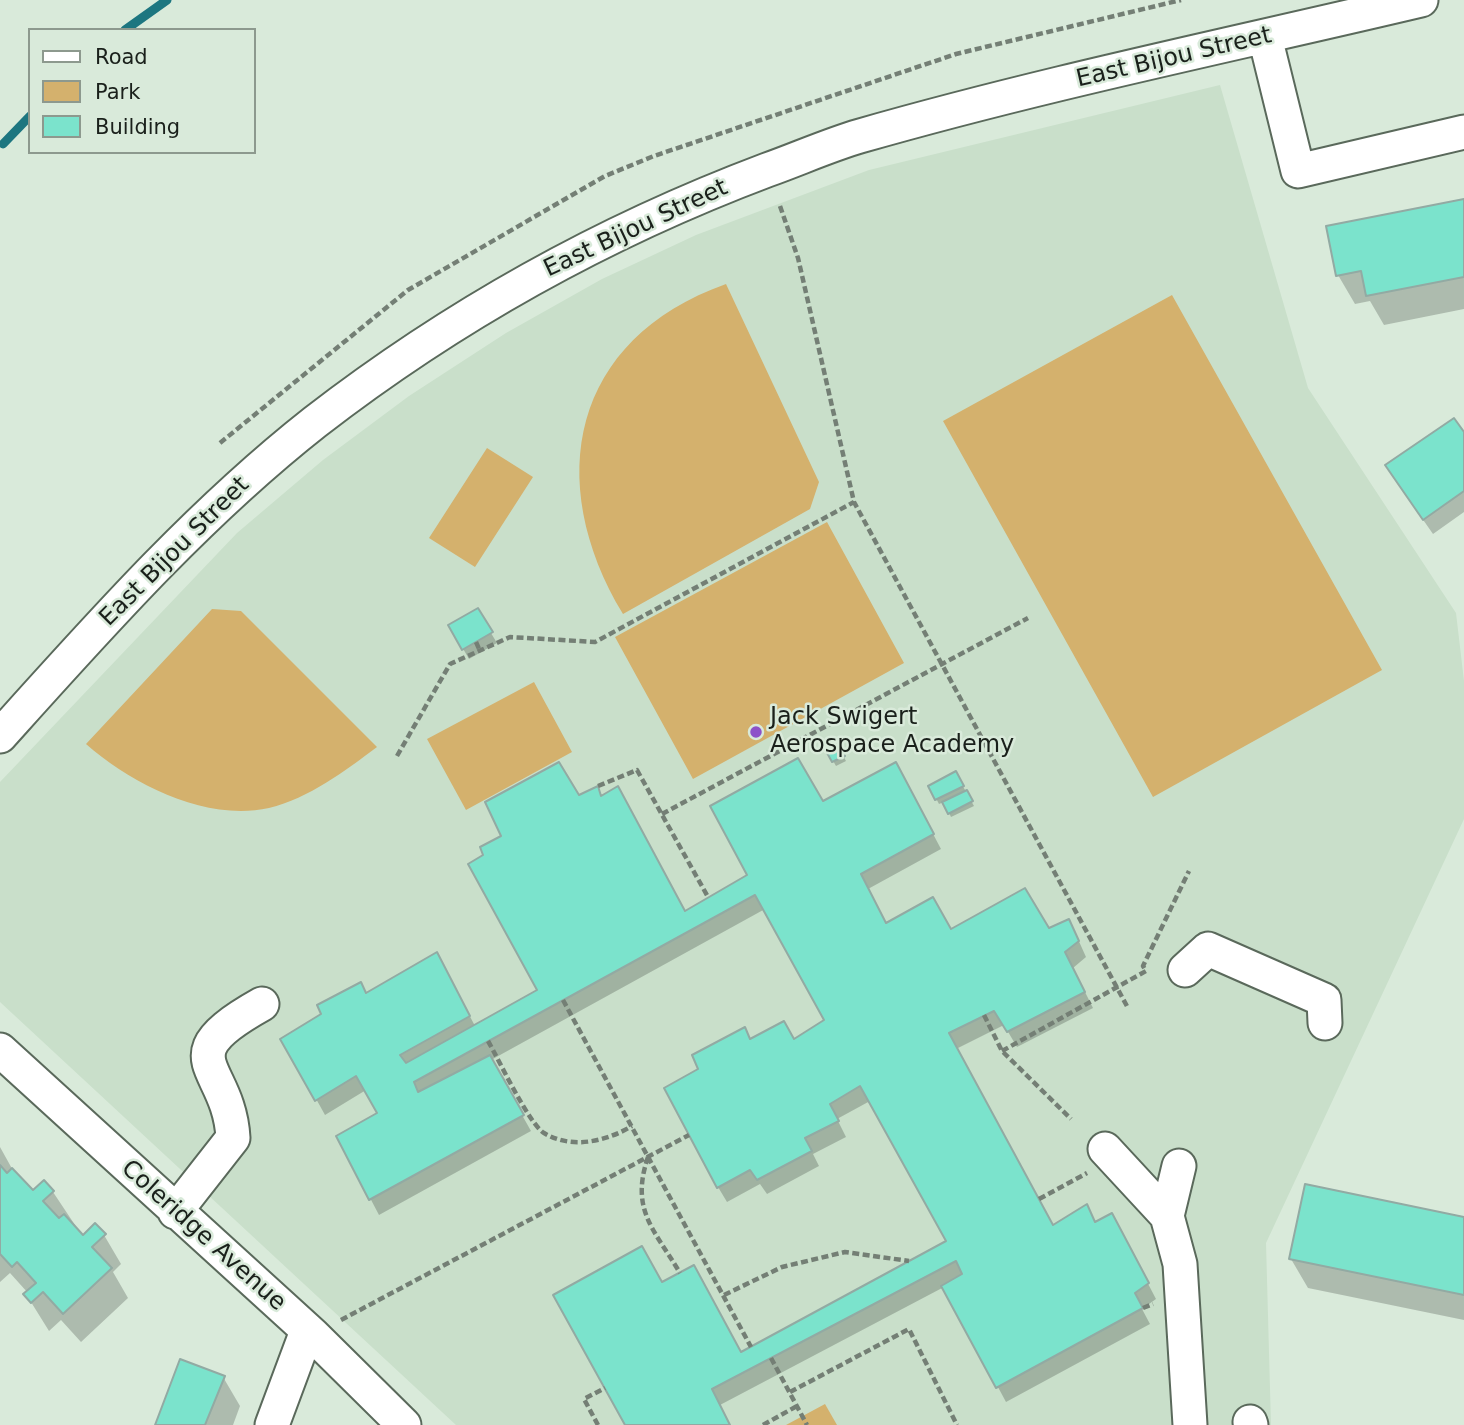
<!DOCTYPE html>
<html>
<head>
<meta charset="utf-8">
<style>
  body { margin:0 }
  #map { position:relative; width:1464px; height:1425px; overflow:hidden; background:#d9eada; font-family:"DejaVu Sans",sans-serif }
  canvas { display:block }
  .legend { position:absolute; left:28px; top:28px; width:228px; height:126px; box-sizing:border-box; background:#d9eada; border:2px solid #8d998e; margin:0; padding:9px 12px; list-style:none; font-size:21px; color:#1a201b }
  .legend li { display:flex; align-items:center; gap:14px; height:35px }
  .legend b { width:35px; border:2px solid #8d998e }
</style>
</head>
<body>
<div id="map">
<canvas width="1464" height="1425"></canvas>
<ul class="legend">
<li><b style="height:9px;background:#fff"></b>Road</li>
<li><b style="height:19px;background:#d4b16d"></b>Park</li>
<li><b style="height:19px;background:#7be3cc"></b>Building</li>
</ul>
</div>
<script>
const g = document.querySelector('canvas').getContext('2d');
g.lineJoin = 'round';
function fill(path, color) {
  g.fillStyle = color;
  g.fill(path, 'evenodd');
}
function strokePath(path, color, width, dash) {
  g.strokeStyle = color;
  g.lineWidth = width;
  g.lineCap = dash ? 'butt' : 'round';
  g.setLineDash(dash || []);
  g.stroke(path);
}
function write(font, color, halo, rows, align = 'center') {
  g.font = font + ' "DejaVu Sans",sans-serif';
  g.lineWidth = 5;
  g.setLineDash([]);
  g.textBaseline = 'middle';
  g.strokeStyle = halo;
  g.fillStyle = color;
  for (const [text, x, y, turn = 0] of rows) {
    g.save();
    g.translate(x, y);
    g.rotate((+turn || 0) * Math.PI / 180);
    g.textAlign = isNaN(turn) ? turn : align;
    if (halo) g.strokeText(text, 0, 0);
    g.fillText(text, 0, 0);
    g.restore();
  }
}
const built = new Path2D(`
  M1220 85 1308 388 1456 613 1464 681V819L1266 1243 1271 1425H456L0 1002V782L237 533 323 460 409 396 506 333 602 279 696 235 869 170Z`);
const green = new Path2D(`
  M726 284 819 482 810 509 623 614C543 481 571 339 726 284Z
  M1172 295 1382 670 1153 797 943 421Z
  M487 448 533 477 475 567 429 538Z
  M827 522 904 663 693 779 615 637Z
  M212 609 241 611 377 747C345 771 309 798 269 808 205 822 132 784 86 744Z
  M534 682 572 752 466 810 427 739Z
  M825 1404 837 1425H786Z`);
const shadow = new Path2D(`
  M1464 201V309L1384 325 1370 301 1355 304 1338 275Z
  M1464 435V512L1433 534 1396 481Z
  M477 610 497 643 469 659 450 626Z
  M838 746 846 761 836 766 828 752Z
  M956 774 974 806 951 817 944 802 939 804 930 787Z
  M904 779 941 849 868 889 886 925 951 931 1048 930 1069 922 1077 937 1086 957 1073 968 1093 1008 1017 1047 1004 1025 956 1049 1053 1227 1086 1207 1096 1223 1120 1230 1156 1299 1142 1309 1150 1324 1006 1402 944 1287 720 1405 729 1425H627L662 1284 741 1354 948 1242 870 1101 837 1119 846 1137 813 1154 819 1166 767 1194 760 1184 727 1202 718 1187 666 1089 701 1070 745 1029 751 1041H794L826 1021 765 909 491 1060 531 1131 379 1215 338 1137 380 1113 366 1090 325 1115 283 1039 367 995 445 969 475 1026 539 990 578 797 597 788 685 913 750 875 822 804Z
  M0 1147 15 1174 33 1192H53L83 1237 104 1235 121 1264 113 1272 128 1298 81 1342 61 1320 49 1331 26 1294 28 1293 10 1273 0 1282Z
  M1464 1219V1320L1308 1288 1291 1259Z
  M223 1377 240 1406 233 1425H156Z`);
const stream = new Path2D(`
  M125 30 167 0
  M3 144 30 116`);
const building = new Path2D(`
  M1464 199V277L1366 296 1361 271 1336 276 1326 226Z
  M1454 418 1464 432V491L1423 520 1385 465Z
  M478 608 493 632 462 650 448 625Z
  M839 744 845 756 832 762 826 751Z
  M798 758 823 801 896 762 934 834 861 874 886 923 933 897 951 929 1025 888 1049 928 1069 919 1079 941 1065 952 1085 992 1007 1032 994 1011 949 1033 1053 1225 1087 1204 1095 1222 1112 1213 1149 1283 1135 1293 1143 1308 996 1388 941 1286 962 1274 956 1261 712 1389 730 1425H625L553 1295 642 1246 662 1282 694 1265 741 1352 946 1241 860 1086 830 1104 839 1121 805 1138 812 1151 757 1180 750 1170 717 1188 664 1088 698 1069 692 1055 745 1027 750 1039 784 1021 794 1039 824 1020 755 895 414 1082 418 1092 490 1055 524 1115 369 1200 336 1136 377 1113 356 1076 315 1101 280 1039 321 1014 317 1005 361 982 366 993 437 952 470 1016 400 1055 406 1063 537 990 468 864 483 855 480 847 501 836 485 802 559 762 579 795 598 786 601 796 618 786 685 911 747 875 710 806Z
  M956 771 964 786 935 800 928 786Z
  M967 790 973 801 948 814 942 802Z
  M0 1165 7 1173 12 1168 33 1190 44 1180 54 1191 43 1201 59 1218 64 1214 83 1235 95 1223 106 1234 92 1247 112 1268 63 1314 43 1292 31 1303 23 1294 36 1283 17 1262 12 1267 0 1254Z
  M1305 1184 1464 1217V1295L1289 1259Z
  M180 1359 225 1376 205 1425H155Z`);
const path = new Path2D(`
  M780 206 798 258 854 502 1128 1008
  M220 443 408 290 605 176 654 156 956 54 1181 0
  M476 642 480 651
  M397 756 450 664 510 637 595 642 854 502
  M598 786 637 770 708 897
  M662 814 1028 618
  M563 1000 751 1347
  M984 1015 1002 1051 1071 1119
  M488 1041C499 1060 529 1124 544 1133 572 1150 607 1141 632 1126
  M1002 1051 1146 971 1143 966 1189 871
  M648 1157C630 1210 654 1229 680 1273
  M1039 1199 1087 1173
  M724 1295 782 1267 845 1252 909 1261
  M1143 1308 1153 1304
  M341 1320 689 1135
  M771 1358 807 1425
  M790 1392 909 1329 957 1425
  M598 1425 584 1399 605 1388
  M763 1425 797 1406`);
const minor = new Path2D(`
  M1265 37 1298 171 1464 132
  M0 736C99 626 198 514 315 422 452 316 605 231 767 170 798 159 829 145 860 136 1045 83 1235 44 1421 0
  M1185 970 1208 949 1324 1000 1325 1023
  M0 1050 313 1335 404 1425
  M1105 1149 1167 1216
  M1179 1166 1167 1216 1180 1264 1190 1425
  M175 1212 233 1138C229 1063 164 1059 262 1004
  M1250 1422 1251 1425
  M272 1425 307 1331`);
const markers = [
  [756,732,7,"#8d52c9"]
];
const streetNames = [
  ["East Bijou Street",1174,58,-13],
  ["East Bijou Street",636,229,-25],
  ["East Bijou Street",175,552,-45],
  ["Coleridge Avenue",203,1236,42]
];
const poiNames = [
  ["Jack Swigert",770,718],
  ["Aerospace Academy",770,746]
];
fill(built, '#c9dfca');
fill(green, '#d4b16d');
fill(shadow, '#0003');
strokePath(stream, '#1d7680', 9);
fill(building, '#7be3cc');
strokePath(building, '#92aaa3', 2);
strokePath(minor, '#5a695b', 37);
strokePath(path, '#747f75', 4.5, [7, 3.5]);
strokePath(minor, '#fff', 33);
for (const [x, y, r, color] of markers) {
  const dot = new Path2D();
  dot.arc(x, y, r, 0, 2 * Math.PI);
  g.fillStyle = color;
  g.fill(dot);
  strokePath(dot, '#d9eada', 2.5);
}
write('24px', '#1a201b', '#d9eada', streetNames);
write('24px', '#1a201b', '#d9eada', poiNames, 'left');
</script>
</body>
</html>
